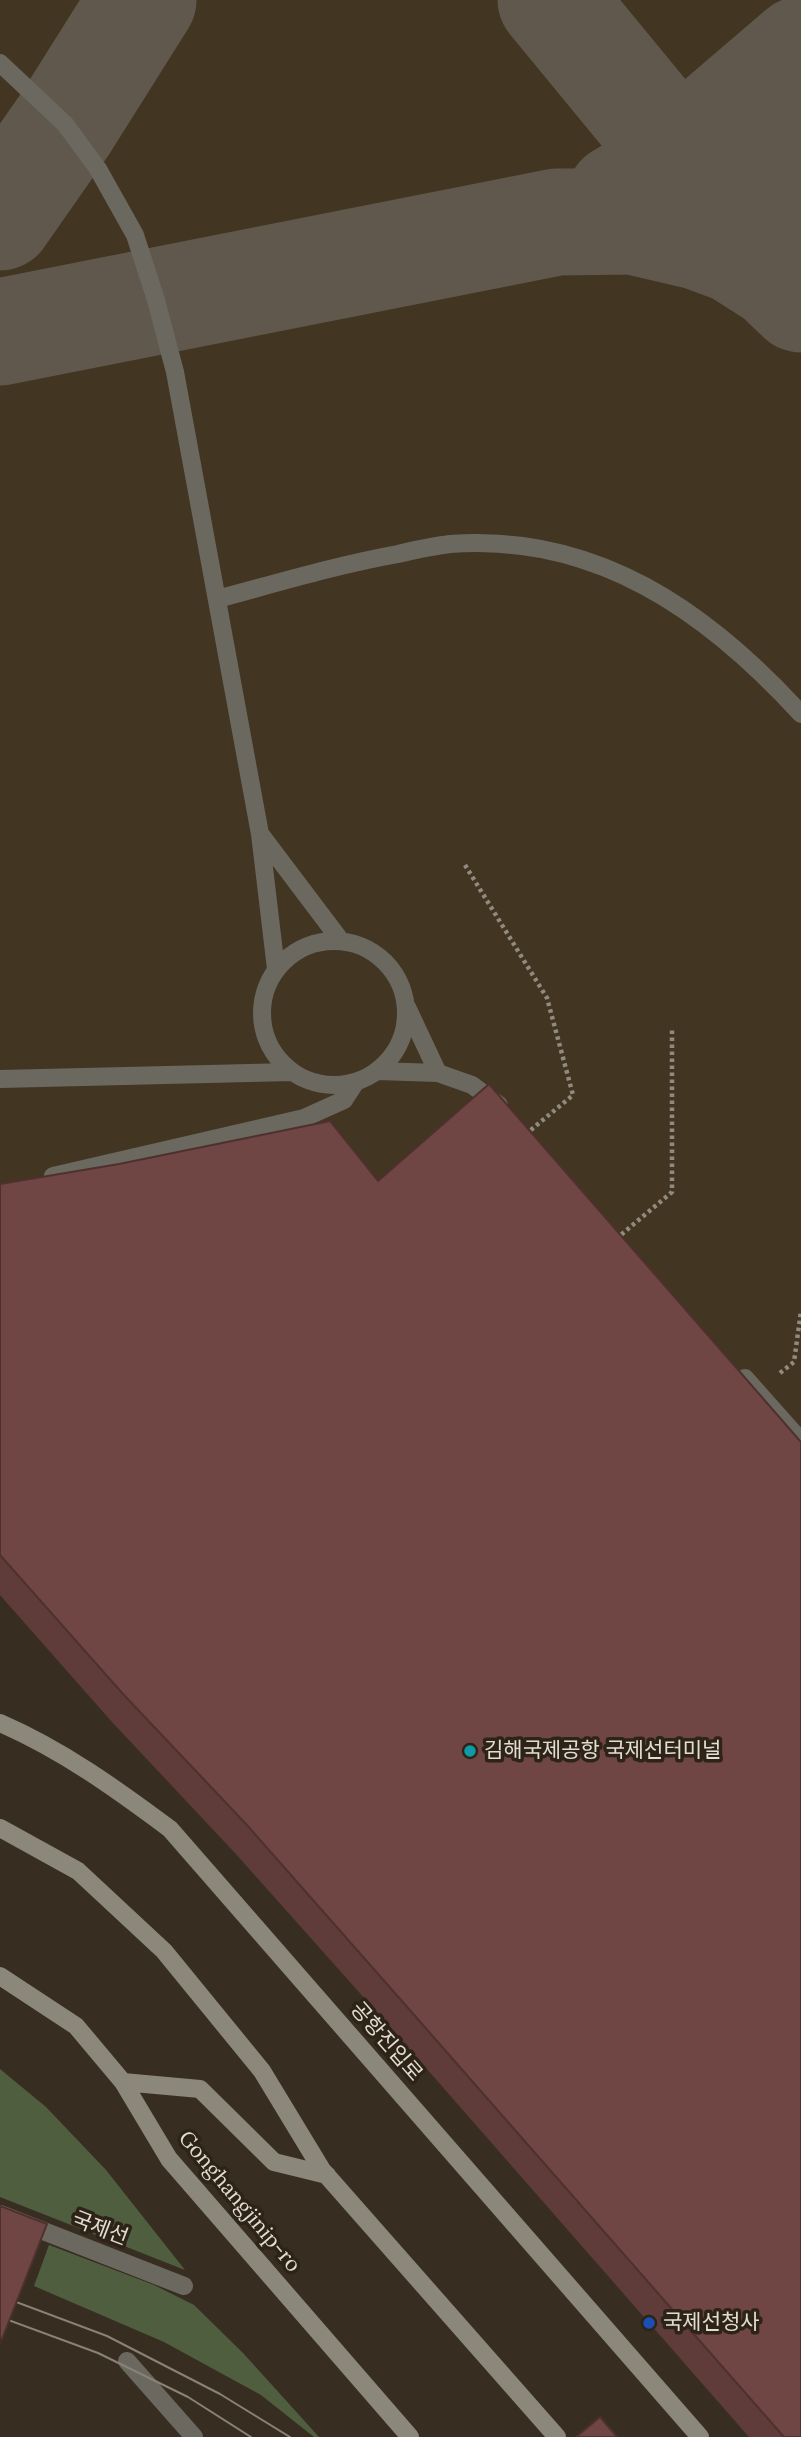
<!DOCTYPE html>
<html>
<head>
<meta charset="utf-8">
<style>
  body { margin:0 }
  canvas { display:block; background:#372e21 }
</style>
</head>
<body>
<canvas width="801" height="2437"></canvas>
<script>
const g = document.querySelector('canvas').getContext('2d');
g.lineJoin = 'round';
function fill(path, color) {
  g.fillStyle = color;
  g.fill(path, 'evenodd');
}
function strokePath(path, color, width, dash) {
  g.strokeStyle = color;
  g.lineWidth = width;
  g.lineCap = dash ? 'butt' : 'round';
  g.setLineDash(dash || []);
  g.stroke(path);
}
function write(font, color, halo, rows, align = 'center') {
  g.font = font + ' Lora,"Noto Sans KR",serif';
  g.lineWidth = 7;
  g.setLineDash([]);
  g.textBaseline = 'middle';
  g.strokeStyle = halo;
  g.fillStyle = color;
  for (const [text, x, y, turn = 0] of rows) {
    g.save();
    g.translate(x, y);
    g.rotate((+turn || 0) * Math.PI / 180);
    g.textAlign = isNaN(turn) ? turn : align;
    if (halo) g.strokeText(text, 0, 0);
    g.fillText(text, 0, 0);
    g.restore();
  }
}
const built = new Path2D(`
  M0 0H801V1482L368 1209 0 1211Z`);
const green = new Path2D(`
  M0 2069 46 2107 106 2170 185 2270 0 2197Z
  M49 2245 154 2285 194 2305 243 2353 319 2437H314L261 2395 164 2342 34 2286Z`);
const taxiway = new Path2D(`
  M551 0 681 158 776 267
  M801 124 792 163 786 206 801 279
  M620 197 656 176 681 158 717 122 801 50
  M0 217 65 124 143 0
  M0 332 557 222 632 221 701 237 736 250 777 276 801 299`);
const path = new Path2D(`
  M465 865 547 998 573 1095 526 1134
  M616 1239 672 1192V1028
  M780 1373 794 1362 801 1311`);
const service = new Path2D(`
  M0 63 65 124 98 169 135 235 156 300 175 372 260 834 276 969
  M217 599C277 583 337 565 398 554 415 550 433 546 450 544 596 533 707 611 801 714
  M261 835 341 941
  M262 1013a72 72 0 1 1 144 0a72 72 0 1 1-144 0Z
  M407 1007 438 1073
  M377 1071 438 1073 472 1085 499 1105
  M0 1079 291 1072
  M53 1176 304 1118 344 1100 355 1083
  M745 1378 801 1441
  M127 2361 194 2437`);
const pedestrian = new Path2D(`
  M0 2214 184 2286`);
const secondary = new Path2D(`
  M0 1723C62 1750 115 1788 170 1829L700 2437
  M0 1828 78 1871 164 1951 262 2071 322 2170 557 2437
  M0 1976 76 2026 123 2082 169 2159 410 2437
  M123 2082 200 2089 274 2162 327 2175`);
const tram = new Path2D(`
  M0 2296 107 2336 220 2394 290 2437
  M0 2317 98 2353 188 2397 251 2437`);
const wall = new Path2D(`
  M0 1184 801 2437H749L391 2028 235 1853 112 1722 0 1595Z`);
const shadedWall = new Path2D(`
  M47 2224 37 2252 0 2346V2344Z`);
const building = new Path2D(`
  M489 1084 801 1442V2437H784L401 2000 246 1824 123 1694 0 1555V1184L119 1164 330 1121 378 1181Z
  M0 2206 47 2224 2 2339 0 2338Z
  M600 2417 617 2437H576Z`);
const markers = [
  [470,1751,7,"#0f9aa8"],
  [649,2323,7,"#1a4fb4"]
];
const poiNames = [
  ["김해국제공항 국제선터미널",484,1751],
  ["국제선청사",663,2323]
];
const streetNames = [
  ["공항진입로",386,2042,49],
  ["Gonghangjinip-ro",239,2202,50],
  ["국제선",100,2229,21]
];
fill(built, '#423522');
fill(green, '#505e40');
strokePath(taxiway, '#60584c', 107);
strokePath(path, '#918a7f', 4.5, [3.5, 3.5]);
strokePath(service, '#6b6860', 18);
strokePath(pedestrian, '#6b6860', 18);
strokePath(secondary, '#8b877b', 18);
strokePath(tram, '#898277', 2);
fill(wall, '#5f3c3a');
fill(shadedWall, '#4e312f');
fill(building, '#6f4643');
strokePath(building, '#4e312f', 2);
for (const [x, y, r, color] of markers) {
  const dot = new Path2D();
  dot.arc(x, y, r, 0, 2 * Math.PI);
  g.fillStyle = color;
  g.fill(dot);
  strokePath(dot, '#2d2417', 2.5);
}
write('21px', '#e2dcd3', '#2d2417', poiNames, 'left');
write('21px', '#e2dcd3', '#2d2417', streetNames);
</script>
</body>
</html>
